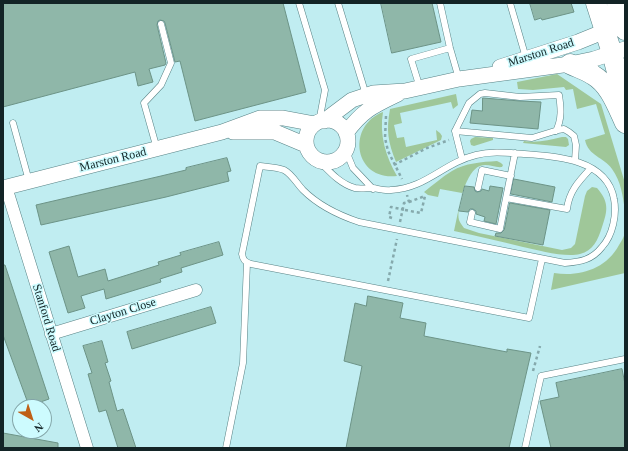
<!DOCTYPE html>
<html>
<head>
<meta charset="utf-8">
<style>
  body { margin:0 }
  #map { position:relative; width:628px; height:451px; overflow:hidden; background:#c0edf1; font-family:"Times New Roman",serif }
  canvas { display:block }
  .frame { position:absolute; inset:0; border:4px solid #132426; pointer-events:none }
  .north { position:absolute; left:12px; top:399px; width:40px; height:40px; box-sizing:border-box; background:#cdfbfe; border:1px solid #83a5a8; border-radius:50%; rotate:141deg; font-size:11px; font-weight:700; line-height:16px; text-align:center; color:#132426 }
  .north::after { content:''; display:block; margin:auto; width:14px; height:18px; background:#bf6017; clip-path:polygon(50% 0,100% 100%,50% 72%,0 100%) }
</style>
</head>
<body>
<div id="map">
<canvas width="628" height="451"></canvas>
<div class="frame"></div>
<div class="north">N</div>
</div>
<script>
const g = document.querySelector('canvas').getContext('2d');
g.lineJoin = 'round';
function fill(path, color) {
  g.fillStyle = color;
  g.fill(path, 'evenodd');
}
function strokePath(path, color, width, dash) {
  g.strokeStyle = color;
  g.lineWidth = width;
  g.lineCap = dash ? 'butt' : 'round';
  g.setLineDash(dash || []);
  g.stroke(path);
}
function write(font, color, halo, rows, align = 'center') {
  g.font = font + ' "Times New Roman",serif';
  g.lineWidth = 3;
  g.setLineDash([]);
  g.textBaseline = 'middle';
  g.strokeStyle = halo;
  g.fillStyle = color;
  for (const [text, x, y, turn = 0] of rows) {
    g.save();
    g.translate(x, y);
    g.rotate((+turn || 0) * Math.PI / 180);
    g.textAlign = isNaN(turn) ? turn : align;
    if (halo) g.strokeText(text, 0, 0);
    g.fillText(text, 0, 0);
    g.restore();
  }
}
const green = new Path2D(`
  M557 74 601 104 625 183V211C623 197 621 181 612 169 604 157 588 156 585 140L605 134 596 104 577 109 573 89 566 90 564 87 533 90 518 89 517 82Z
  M456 94 458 105 453 109 451 102 400 113 402 123 394 125 397 138 404 137 406 147 437 140 436 130 440 133 442 136 441 140 396 162C388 142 386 131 390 109Z
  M383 112C379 135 386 157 397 176 354 181 346 126 383 112Z
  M475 137 493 138V140L474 146 471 145 470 141 471 139Z
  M562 137H566L568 139 569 145 566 147 523 143 524 141C538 143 549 140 562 137Z
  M497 161 501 163 503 165 502 167C495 168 487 163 480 166 467 170 456 207 459 220 460 223 462 225 464 228L479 233 562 250 571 248 575 244 585 196 587 191 592 187 597 188C609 202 608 210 602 227 598 240 593 251 580 254 566 258 537 250 523 247 500 241 477 236 454 231L462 193 440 189 438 197 428 195 424 192C433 185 442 177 452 171 465 163 482 162 497 161Z
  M625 230V273L551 290 554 273C580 277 606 269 619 245 622 240 625 236 625 230Z`);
const building = new Path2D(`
  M3 3H283L306 92 195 121 180 61 175 62 165 23 164 21 160 20 158 21 157 25 166 63 165 65 149 69 153 82 138 86 135 72 3 107Z
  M381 3H432L441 42 392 53Z
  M530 3H571L574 12 542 20 541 18 535 20Z
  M483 98 520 101 541 102 538 129 470 123 472 110 482 111Z
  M227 158 231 171 227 172 229 181 166 197 41 225 36 205 161 176 186 170V168Z
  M514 179 555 187 552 202 511 194Z
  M465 186 474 187 475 191 477 192 481 191 482 189 489 191 490 186 503 188 496 224 484 221 485 217 476 214V211L473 209H470L468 212 459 211Z
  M510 203 550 210 543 245 495 236 496 233H501L504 230Z
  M219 242 223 255 181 268 182 272 160 279 161 282 106 299 104 289 81 296 85 308 68 313 49 252 69 246 78 277 105 269 108 281 159 265 158 262 181 255 180 253Z
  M3 265H5L49 399 29 406 3 335Z
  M368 296 403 303 400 318 426 323 424 336 507 352V349L531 353 509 448H346L362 366 344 361 355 303 366 306Z
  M211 307 216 323 132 349 127 332Z
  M102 341 108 362 105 363 111 381 109 382 117 411 123 409 136 448H118L106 410 99 412 88 374 92 373 83 346Z
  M622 369 625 384V448H551L540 401 559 397 556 383Z
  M3 433 58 443V448H3Z`);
const path = new Path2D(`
  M386 116 385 138 388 151 402 179
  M394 165 427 148 449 140
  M405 210 421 213 425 196 409 202
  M392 218 389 217 391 207 401 209
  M400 222 404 203 409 202 407 195
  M388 281 397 239
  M533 371 540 346`);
const service = new Path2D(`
  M299 3 325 90 319 122
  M338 3 366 95
  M440 3 450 48 459 79
  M510 3 526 58
  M420 88 411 59 450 48
  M13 123 29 181
  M455 131 469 103 480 94 485 93 520 97 559 95C561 108 562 119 556 131
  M157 149 144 103 161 85 171 63 161 24
  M346 151 353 168 373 189
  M515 153 506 198 567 209C569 191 579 181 591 168
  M462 159 455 131 532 138 558 130 564 129 569 132 574 136 576 145 575 161
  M319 161C329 171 340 184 355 188 360 189 367 188 373 188 379 189 385 191 391 190 427 188 443 163 476 155 492 151 508 153 524 154 556 156 607 159 614 199 617 214 613 235 602 247 592 260 580 262 565 263L359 222C338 215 319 206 303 190 297 184 292 174 284 170 277 167 267 167 260 166L242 254C243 260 245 262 251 264L529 318 542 259
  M478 188 482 170 511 176
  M472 213 470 222 500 229 506 198
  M226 448 243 363 247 263
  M525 448 541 376 625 359`);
const minor = new Path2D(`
  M6 187 87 448
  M51 334 196 290`);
const tertiary = new Path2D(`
  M500 67 578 42 615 27
  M306 141a21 21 0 1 1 42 0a21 21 0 1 1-42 0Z
  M324 121 352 100 373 93 405 91 459 79 570 64 594 59 625 49
  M233 132H275L306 145
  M346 133C363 110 373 106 398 94
  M3 188 222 132 260 118H283L315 124`);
const trunk = new Path2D(`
  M596 3 612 53 625 103
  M617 3 625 30
  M570 64C578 68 586 70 593 75 610 85 617 106 625 123`);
const pathBridge = new Path2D(`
  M401 209 405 210`);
const streetNames = [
  ["Marston Road",541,53,-18],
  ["Marston Road",113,160,-14],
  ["Clayton Close",123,312,-17],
  ["Stanford Road",46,318,73]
];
fill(green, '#9fc799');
fill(building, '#8fb7a9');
strokePath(building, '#6c9386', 1);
strokePath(service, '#588386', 7);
strokePath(minor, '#588386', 13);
strokePath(tertiary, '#588386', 16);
strokePath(trunk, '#588386', 21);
strokePath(path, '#85a9ac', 2.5, [3, 3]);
strokePath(service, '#fff', 6);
strokePath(minor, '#fff', 12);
strokePath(tertiary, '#fff', 15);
strokePath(trunk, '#fff', 20);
strokePath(pathBridge, '#85a9ac', 2.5, [3, 3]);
write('12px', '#132426', '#cdfbfe', streetNames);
</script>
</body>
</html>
